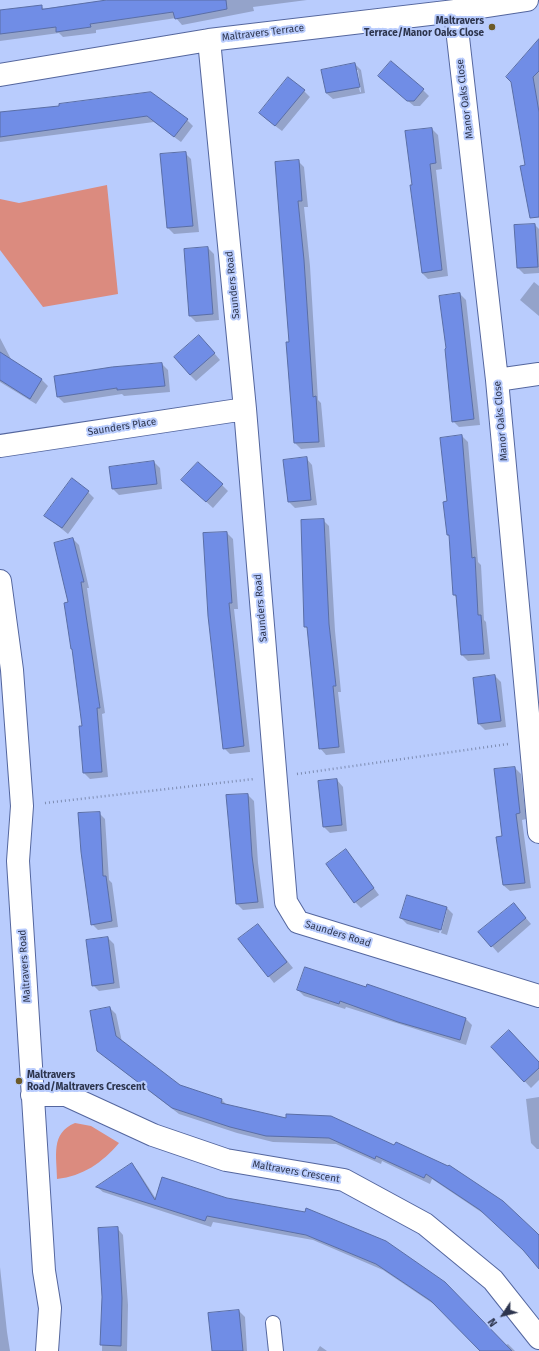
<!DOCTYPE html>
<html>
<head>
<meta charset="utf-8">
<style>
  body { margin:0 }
  #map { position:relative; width:539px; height:1351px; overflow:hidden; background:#b9ccfd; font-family:"Fira Sans",sans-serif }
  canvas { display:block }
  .north { position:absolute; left:483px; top:1295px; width:40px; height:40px; -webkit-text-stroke:3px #b9ccfd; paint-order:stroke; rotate:235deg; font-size:11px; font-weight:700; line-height:16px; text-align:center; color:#2d354e }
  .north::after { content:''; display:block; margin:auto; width:14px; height:18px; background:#2d354e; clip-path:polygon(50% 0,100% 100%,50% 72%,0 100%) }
</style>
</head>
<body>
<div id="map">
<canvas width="539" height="1351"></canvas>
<div class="north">N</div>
</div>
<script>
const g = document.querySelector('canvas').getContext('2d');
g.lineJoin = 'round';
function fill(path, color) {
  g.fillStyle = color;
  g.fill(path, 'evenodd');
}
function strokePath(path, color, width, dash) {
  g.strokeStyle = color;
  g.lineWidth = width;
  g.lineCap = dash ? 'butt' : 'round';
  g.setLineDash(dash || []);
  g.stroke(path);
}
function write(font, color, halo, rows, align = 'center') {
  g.font = font + ' "Fira Sans",sans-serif';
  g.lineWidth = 4;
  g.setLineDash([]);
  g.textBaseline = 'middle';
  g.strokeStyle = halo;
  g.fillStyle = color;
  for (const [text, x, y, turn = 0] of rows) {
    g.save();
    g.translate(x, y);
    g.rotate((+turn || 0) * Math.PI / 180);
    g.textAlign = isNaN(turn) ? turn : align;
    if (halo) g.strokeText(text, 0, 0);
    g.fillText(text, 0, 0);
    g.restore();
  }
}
const green = new Path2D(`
  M107 185 118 294 43 307 0 250V199L19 203Z
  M75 1123 91 1126 119 1143C102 1163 83 1176 57 1179 57 1157 50 1133 75 1123Z`);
const shadow = new Path2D(`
  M113 0H307L253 7 254 11 182 25 176 18 96 30V33L63 37 59 33 0 41V12L41 6 45 10Z
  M539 41V215L512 83Z
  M355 64 361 70 365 93 333 99 326 93ZM355 70H358L361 92H360Z
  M385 82 423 90 429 96 420 106H414Z
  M304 91 310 97 282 131 266 119Z
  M60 107 187 120 193 126 181 142 154 122 0 142V114Z
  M432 129 438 135 442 169 436 170 448 276 428 279 422 273 413 185Z
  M185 153 191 159 199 232 174 234 168 228 161 155Z
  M298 161 304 167 308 207H304L310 266 318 400 321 403 325 447 301 449 295 443 290 343Z
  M535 225 539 229V273L524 274 518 268 515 226Z
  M208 248 214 254 219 320 196 322 190 316Z
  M534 282 539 286V316L520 300Z
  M460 294 466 300 480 425 459 427 453 421Z
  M0 338 12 361 42 380 48 386 36 404 0 382Z
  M205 342 220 360 196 381 190 375Z
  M162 364 168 370 170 392 124 396 122 394 64 403 58 397Z
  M462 436 468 442 478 562 481 565 484 620 486 622 490 659 468 661 462 655 457 598 454 595 450 537 448 535 449 502Z
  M306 458 312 465 317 505 295 508 289 502Z
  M154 462 160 468 162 489 119 495 113 489Z
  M222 485 228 491 213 508 189 486Z
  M88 492 94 498 68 534 46 516Z
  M323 520 329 526 335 631 341 692H338L345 753 326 755 320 748 308 629 305 626Z
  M227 533 233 539 238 609H234L250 752 230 754 224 748 204 534Z
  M73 539 79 545 89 588H87L105 713 102 714 108 777 90 779 84 773 83 727 69 603Z
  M495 676 501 682 506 727 485 730 479 724Z
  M515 768 521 774 526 819 522 820 531 888 510 891 503 885V837Z
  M337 780 343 787 347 831 330 833 324 827Z
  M248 795 254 801 258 863 264 908 243 910 237 904 228 796Z
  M99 813 105 819 109 880 112 883 118 927 98 930 92 924Z
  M346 850 379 895 361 908 355 902Z
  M514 904 531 924 498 953 480 932Z
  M447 908 453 914 447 935 441 933 447 910H445L439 933 407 924 401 918Z
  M258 925 293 968 274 983 240 940Z
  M108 938 114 944 120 988 99 991 93 985Z
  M367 986 466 1019 472 1025 466 1045 346 1007 345 1009 304 996 298 990 366 988Z
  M110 1008 116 1014 122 1042 180 1086 222 1100 227 1105 287 1120 331 1117 539 1236V1268L525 1252 487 1216 432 1179 430 1184 382 1161 381 1164 336 1144 273 1142 237 1133 179 1114 105 1057Z
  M492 1047 539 1063V1080L531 1088Z
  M539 1097V1149H537L531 1143 526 1099Z
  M132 1165 138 1171 156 1199H227L305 1214 506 1345 508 1344 515 1351H481L438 1307 383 1270 313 1240 213 1222 211 1227 103 1192 97 1187Z
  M117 1228 123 1235 128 1305 127 1351H102L103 1297Z
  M0 1267 7 1332 10 1351H0Z
  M239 1311 245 1317 247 1351H213Z
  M320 1346 327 1351H317Z`);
const building = new Path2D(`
  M107 0H226L227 9 175 19 173 12 90 24 91 27 56 32V27L0 34V10L42 5V9Z
  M539 39V71L533 77 539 112V217L530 218 520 166 525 165 511 82 506 77Z
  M391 61 424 89 414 101H407L378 76Z
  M355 63 360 87 326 93 321 70Z
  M288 77 305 90 275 126 259 113Z
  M151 92 188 119 174 137 147 116 0 137V112L59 106V104Z
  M432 128 436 163 430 164 442 270 422 273 410 185H412L405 131Z
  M186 152 193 226 167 228 160 154Z
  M299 160 302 201H298L304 260 313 397 316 396 319 442 294 443 286 342H289L275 162Z
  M535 224 538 267 517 268 514 225Z
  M208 247 213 314 189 316 184 249Z
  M460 293 474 419 452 422 445 349 446 348 439 296Z
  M199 335 215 353 190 375 174 357Z
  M0 352 42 379 30 399 0 380Z
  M162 363 165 386 117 390V388L57 397 54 376 112 367Z
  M462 435 472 558 475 557 478 615H481L484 654 461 655 456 595H453L449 535H447L443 502 447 501 440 438Z
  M307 457 311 500 288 502 283 460Z
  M154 461 157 484 112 489 109 467Z
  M198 462 223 484 206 502 181 480Z
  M72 478 89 491 62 528 44 516Z
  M324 519 329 624 336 686H333L339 747 319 749 307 627H304L301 520Z
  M227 532 232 603H229L244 746 223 749 208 616 203 533Z
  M73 538 84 582H81L100 708H97L102 772 83 773 79 726H82L72 649H71L64 603 68 602 54 543Z
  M495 675 501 721 478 724 473 678Z
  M515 767 520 813 516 814 525 883 503 885 496 837 502 836 494 769Z
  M337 779 342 825 323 827 318 781Z
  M248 794 252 856 258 902 236 904 226 795Z
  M100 812 103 876H106L112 921 91 925 81 852 78 813Z
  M346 849 374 888 354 903 326 864Z
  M407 895 447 907 441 930 400 918Z
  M514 903 526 918 491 947 478 932Z
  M258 924 287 962 268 977 238 939Z
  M108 937 114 983 92 986 86 940Z
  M305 967 366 987 367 984 466 1018 460 1040 398 1022 340 1001 339 1004 297 990Z
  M110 1007 116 1036 180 1085 222 1099 221 1103 286 1118V1114L331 1116 394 1145 396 1142 448 1166 449 1165 503 1201 536 1232 539 1235V1269L523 1250 480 1210 426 1174 424 1178 376 1156 375 1159 329 1138 266 1136 230 1127 172 1108 97 1051 90 1011Z
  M509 1030 539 1062V1068L524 1082 491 1047Z
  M132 1163 155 1200 162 1177 227 1198 305 1212 306 1208 386 1241 445 1282 512 1351H480L431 1301 376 1264 306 1235 207 1216 205 1221 96 1187Z
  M118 1227 122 1298 121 1346 100 1345 102 1297 98 1228Z
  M239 1310 243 1351H212L208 1313Z`);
const path = new Path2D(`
  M297 774 508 744
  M45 803 254 779`);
const service = new Path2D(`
  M273 1323 276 1351`);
const minor = new Path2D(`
  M455 11 497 380 539 832
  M209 40 245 409 286 902 298 922 539 996
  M0 75 209 40 455 11 527 0
  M497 380 539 374
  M0 446 245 409
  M0 581 12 670 22 806 18 861 44 1271 50 1308 47 1351
  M32 1095H66L153 1135 226 1160 344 1180 425 1224 493 1280 539 1338`);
const markers = [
  [492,27,4,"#6c5a28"],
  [19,1081,4,"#6c5a28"]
];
const poiNames = [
  ["Maltravers",484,21],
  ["Terrace/Manor Oaks Close",484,33],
  ["Maltravers",27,1075,"left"],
  ["Road/Maltravers Crescent",27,1087,"left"]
];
const streetNames = [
  ["Maltravers Terrace",263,33,-7],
  ["Manor Oaks Close",465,99,-97],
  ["Saunders Road",233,285,-96],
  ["Manor Oaks Close",501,421,-95],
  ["Saunders Place",122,427,-9],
  ["Saunders Road",261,608,-95],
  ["Saunders Road",338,934,17],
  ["Maltravers Road",25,966,-94],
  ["Maltravers Crescent",296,1172,10]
];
fill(green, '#db8b7f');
fill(shadow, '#0003');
fill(building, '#708de6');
strokePath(building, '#5a6ea6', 1);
strokePath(service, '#54669e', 16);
strokePath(minor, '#54669e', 24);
strokePath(path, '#7d8cb2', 2.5, [1, 3]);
strokePath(service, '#fff', 14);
strokePath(minor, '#fff', 22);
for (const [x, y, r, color] of markers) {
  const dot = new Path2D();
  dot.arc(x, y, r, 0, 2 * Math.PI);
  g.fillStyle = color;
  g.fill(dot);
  strokePath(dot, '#b9ccfd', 1.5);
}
write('bold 10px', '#2d354e', '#b9ccfd', poiNames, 'right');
write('10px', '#2d354e', '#b9ccfd', streetNames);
</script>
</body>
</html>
